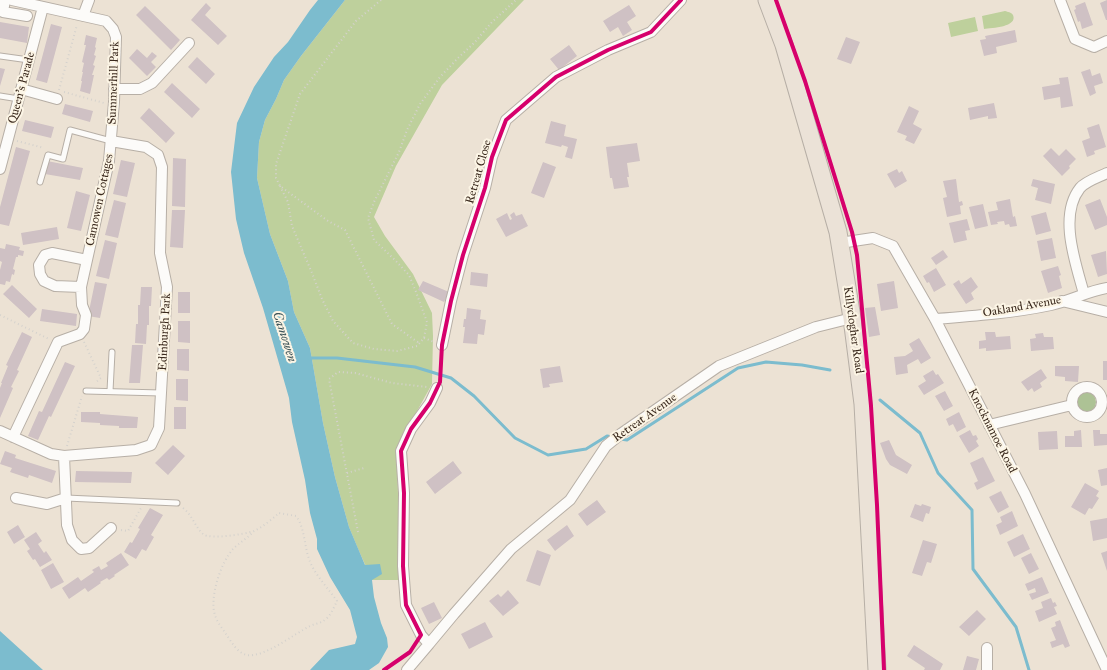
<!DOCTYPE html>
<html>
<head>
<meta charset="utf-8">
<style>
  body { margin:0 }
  canvas { display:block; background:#ece2d4 }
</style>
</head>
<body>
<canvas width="1107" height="670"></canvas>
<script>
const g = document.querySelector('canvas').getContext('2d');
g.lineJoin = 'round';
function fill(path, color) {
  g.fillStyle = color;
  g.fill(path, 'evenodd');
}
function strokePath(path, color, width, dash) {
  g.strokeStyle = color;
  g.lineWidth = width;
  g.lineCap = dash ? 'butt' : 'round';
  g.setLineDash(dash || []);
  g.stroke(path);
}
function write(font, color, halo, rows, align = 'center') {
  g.font = font + ' "IM FELL Great Primer",serif';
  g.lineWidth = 4;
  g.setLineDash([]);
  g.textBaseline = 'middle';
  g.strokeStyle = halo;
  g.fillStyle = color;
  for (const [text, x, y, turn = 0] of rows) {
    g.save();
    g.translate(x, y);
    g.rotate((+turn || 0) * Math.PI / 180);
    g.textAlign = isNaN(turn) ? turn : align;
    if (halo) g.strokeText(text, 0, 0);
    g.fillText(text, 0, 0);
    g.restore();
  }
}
const green = new Path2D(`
  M345 0H524L442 85 396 166 374 217 385 236 413 274 432 313 433 336 432 384 406 431 397 452 400 580H372L359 551 349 527 335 477 323 423 310 348 294 312 288 281 270 234 257 178 259 142 265 120 276 99 284 80 301 56Z
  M1005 11C1008 12 1011 12 1013 15 1018 27 992 28 984 29L982 16Z
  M975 17 978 31 951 37 948 23Z`);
const forest = new Path2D(`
  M1076 402a10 10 0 1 1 20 0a10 10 0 1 1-20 0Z`);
const water = new Path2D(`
  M318 0H345L301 56 284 80 276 99 265 120 259 142 257 178 270 234 288 281 294 312 310 348 323 423 335 477 349 527 365 565 380 564 382 574 372 580 374 597 381 623 387 638 388 647 379 663 369 670H310L329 650 355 644 357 637 350 610 330 577 317 549V539L310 513 305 480 292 422 289 398 263 308 244 253 236 219 231 172 237 123 254 87 274 57 288 42 310 10Z
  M0 631 43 670H0Z`);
const stream = new Path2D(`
  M309 358H337L415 367 451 378 474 396 515 438 548 455 586 449 607 436 613 437
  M880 400 920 433 938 473 972 510 973 569 1016 627 1029 670
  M620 439 627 440 738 368 766 362 802 365 830 370`);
const building = new Path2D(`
  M1107 0V20H1106L1100 3Z
  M1085 2 1093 25 1082 29 1080 21 1078 22 1074 10 1076 9 1075 6Z
  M206 3 211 8 205 15 227 36 218 45 191 20Z
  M629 5 636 16 627 22 632 30 623 36 618 27 610 32 603 21Z
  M145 6 180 40 171 50 136 15Z
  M0 22 29 27 27 43 0 38Z
  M51 24 62 27 47 83 36 80Z
  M1015 30 1017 42 996 47 997 53 984 56 980 40 986 39 985 36Z
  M86 35 97 38 95 47 96 48 94 55 96 56 93 65 95 66 92 75H94L90 94 80 91 82 81H81L83 72H82L84 63 82 62 86 45H84Z
  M846 37 860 42 851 64 837 59Z
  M569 45 577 56 559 70 550 59Z
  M137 49 147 58 152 52 157 56 151 62 156 67 147 76 129 58Z
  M197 57 215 74 206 84 188 67Z
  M0 68 5 69 0 86Z
  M1090 69 1092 76 1100 73 1103 83 1094 86 1096 93 1090 96 1081 72Z
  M1068 77 1073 106 1061 108 1060 97 1044 100 1042 87 1060 84 1059 78Z
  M172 83 200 109 192 118 164 92Z
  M994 103 997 118 988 119V116L970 120 968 108Z
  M65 104 93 111 90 122 62 114Z
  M909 106 919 111 913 124 922 129 914 144 905 140 907 136 897 132Z
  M149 108 175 133 166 143 140 118Z
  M25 120 54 127 51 138 22 131Z
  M551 121 566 125 564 136 577 139 572 159 565 157 568 147 562 145 561 147 545 143Z
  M1099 124 1106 147 1094 151 1095 154 1087 157 1082 141 1090 138 1087 128Z
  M637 143 640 161 627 163 629 177H627L629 187 614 189 612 178H610L606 147Z
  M16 147 30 151 9 226 0 224V207Z
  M1051 148 1059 156 1066 149 1076 159 1069 166 1070 168 1062 176 1043 156Z
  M173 158 186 159 185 207 172 206Z
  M121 160 135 163 127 197 113 194Z
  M47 161 83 168 80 180 45 174Z
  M543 162 556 167 544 198 531 193Z
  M897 169 899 173 902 171 907 181 895 188 887 174Z
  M956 179 959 202 962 201 963 205 960 206 961 214 947 217 943 198 947 197 943 181Z
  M1033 179 1055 184 1051 204 1035 200 1038 188 1031 186Z
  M76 191 90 195 81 231 67 228Z
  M1010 199 1013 217 1015 216 1017 226 1010 227 1009 224 1005 225 1004 221 997 222 998 224 991 225 988 212 998 210 996 202Z
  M1100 199 1107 217V225L1095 230 1085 205Z
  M114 200 126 203 118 238 105 235Z
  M983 204 988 226 975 229 969 207Z
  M172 210H185L183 248 170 247Z
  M514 212 516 216 522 214 528 226 506 237 496 219 507 213 510 220 512 219 510 215Z
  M1046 212 1051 231 1036 235 1031 216Z
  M967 219 970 230 965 231 967 240 954 243 949 223Z
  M57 227 59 239 23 245 21 233Z
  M1052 238 1056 258 1041 261 1037 241Z
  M105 240 117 243 109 279 96 276Z
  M6 244 20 247 19 250 24 251 23 256 18 255V257H16L13 269 15 270 14 275 12 274 10 282 6 281 5 285 0 284V270L2 262 0 261V248L5 249Z
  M943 250 948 257 936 265 931 258Z
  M1106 251 1107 274 1098 277 1091 255Z
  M1058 266 1061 275 1059 276 1062 288 1048 293 1041 271Z
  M936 268 946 285 934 292 929 282 927 283 923 276Z
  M471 272 488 274 487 287 470 285Z
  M971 277 978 287 971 293 974 299 966 304 953 284 959 280 961 284Z
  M423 281 449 292 444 302 418 290Z
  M894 281 898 308 881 311 877 284Z
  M95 282 107 284 100 318 88 316Z
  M12 285 37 309 29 318 3 294Z
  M141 287H152L151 306H149V325H147L146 344 135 343 136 324H138V305H140Z
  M178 292H190V313H178Z
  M875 307 880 335 869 337 865 308Z
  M467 308 481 310 480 319 486 320 484 335 478 334 477 344 463 343 465 327H463L464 319H466Z
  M42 309 77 314 76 326 40 321Z
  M178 321H190V343L178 342Z
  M22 332 32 337 17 370 19 371 11 387 13 388 0 418V388L2 383H1L8 366 6 365Z
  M985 332H995L996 337 1010 336 1011 349 986 351V348L979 349V341L986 340Z
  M1043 333 1044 337H1053L1054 349 1031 351 1030 339 1036 338 1035 334Z
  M919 338 931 358 921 364 918 359 907 365 908 373 896 375 894 357 905 356 913 351 909 344Z
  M132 345H143L140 383H129Z
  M177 349H189V371L177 370Z
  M1103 361H1107V380H1103Z
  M65 362 75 366 51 417 49 416 38 440 28 436 39 411 42 412Z
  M560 366 563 382 549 384 550 387 543 388 540 369Z
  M1055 366H1079L1078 382 1065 381V377L1055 376Z
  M1041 369 1047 378 1040 383 1042 387 1034 392 1032 388 1028 391 1021 382Z
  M933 370 936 375 938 374 944 383 924 395 918 386 926 381 923 376Z
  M176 379H188V401L176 400Z
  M945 391 953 406 944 411 935 396Z
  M174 407H186V429H174Z
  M81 412H100V414L138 417 137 428H119V426L100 425V423L81 422Z
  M959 412 966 427 957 432 953 424 949 426 946 419Z
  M970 430 973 436 976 435 978 439 976 441 979 446 969 453 959 436Z
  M1081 430 1082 447H1065V436H1074V431Z
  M1093 430H1100V434H1107V445L1094 446Z
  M1057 431 1058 449 1039 450 1038 432Z
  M889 440 896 455 912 465 907 474 890 465 886 459 880 443Z
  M173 445 185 456 168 475 155 463Z
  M5 451 16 455 15 458 56 471 52 483 29 475 28 478 10 472 12 468 0 464Z
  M983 457 995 481 977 490 974 483 978 481 970 463Z
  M453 461 462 473 435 494 426 482Z
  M1107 468V485L1101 486 1098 470Z
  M76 471 132 472 131 483 75 482Z
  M1085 483 1099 491 1096 496 1099 498 1092 509 1089 508 1085 515 1071 507Z
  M1001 491 1009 507 998 513 989 497Z
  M597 500 606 512 587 526 578 514Z
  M915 504 921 506 922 504 931 507 929 514 926 513 923 522 910 517Z
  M150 508 163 515 151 535 154 537 146 551 142 549 136 559 124 552 130 542 132 543 140 529 138 528Z
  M1012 511 1018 526 1000 535 996 525 1002 522 1000 517Z
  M1107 518V538L1093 541 1090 521Z
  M18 525 25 537 14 544 7 532Z
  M567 525 574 536 555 551 547 540Z
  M36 532 42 541 38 544 44 553 46 551 52 560 40 567 35 559 33 560 27 551 30 549 24 540Z
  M1023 534 1030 549 1014 557 1007 542Z
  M923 540 937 544 931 563 927 562 922 576 912 573Z
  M537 550 551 555 540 586 526 581Z
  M1107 551V571L1101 553Z
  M121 553 129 565 114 575 115 576 109 580 107 578 100 582 101 583 88 592 85 588 69 599 62 588 78 577 81 581 94 572 92 570 99 566 101 570 108 566 106 563Z
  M1031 553 1039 569 1029 574 1021 558Z
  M53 563 64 582 51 589 41 570Z
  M1042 577 1049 593 1032 600 1029 594 1036 592 1035 588 1028 591 1025 584Z
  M508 590 519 603 503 616 489 601 498 594 501 597Z
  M1051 598 1053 603 1055 602 1057 606 1054 607 1057 614 1039 622 1035 611 1043 608 1041 602Z
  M434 602 442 618 429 624 421 608Z
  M977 610 986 619 969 636 959 627Z
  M1060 620 1070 646 1065 648 1063 644 1052 648 1050 642 1056 640 1051 628 1056 626 1055 622Z
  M485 622 493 637 469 649 461 634Z
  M914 645 943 664 940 670H924L925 668 907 656Z
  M967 656 979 659 976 670H963Z`);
const path = new Path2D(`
  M381 0 356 21 300 94 276 164V178L280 186 328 221 345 230 392 324 419 343
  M59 90 77 25
  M64 92 104 103
  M17 141 44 148
  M280 186 288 202 292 226 312 273 322 299 333 321 353 343 374 349 397 351 417 346 424 338 427 322 416 292 409 275 395 260 374 240 368 218 374 202 399 152 407 130 420 104 440 77 458 58 475 42 492 22 516 0
  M0 315 49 339
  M424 338 434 342
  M84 342 101 378 95 383
  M440 380 442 354
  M67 446 82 396
  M347 473 364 468
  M183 508C193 516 195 527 203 534 209 540 246 534 254 531 263 527 272 519 279 513L296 516C305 528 304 545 309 559 314 574 328 588 337 601 334 607 331 615 326 619 320 624 316 623 310 626 294 634 264 658 247 655 237 653 231 641 226 634 222 628 217 622 215 615 209 598 221 562 233 549 240 542 248 538 254 531
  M121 530 128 531 141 508
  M358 532 329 379 338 372 355 373 392 383 427 387`);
const service = new Path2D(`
  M0 56 29 60
  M0 96 19 99
  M40 182 48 155 63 159 70 130 111 141
  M86 391 161 393
  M110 391 112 352
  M66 498 177 503`);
const minor = new Path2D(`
  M5 0 3 12 27 16
  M12 0 106 21 113 29 116 37 114 102 109 161 81 287 82 305 86 315 84 329 80 334 58 342 13 437
  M1060 0 1075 39 1094 47 1107 41
  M83 16 89 0
  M21 89 57 99
  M114 89H140L152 83 189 43
  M0 169 43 7
  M840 243 873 238 893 246 935 319 1025 494 1107 670
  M81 287 55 286 44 281 40 274 39 265 45 255 52 253 87 260
  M1084 294C1076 264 1058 216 1080 188 1086 181 1099 177 1107 173
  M1062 301 1107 312
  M935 319C974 316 1013 313 1051 305 1070 301 1088 291 1107 288
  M442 345 451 301 463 255 485 188 492 157 506 120 556 77 608 50 651 32 681 0
  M1072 402a15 15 0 1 1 30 0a15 15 0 1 1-30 0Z
  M437 388 430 403 411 429 401 451 404 493 403 566 406 605 421 635 429 644 454 614 511 549 570 500 606 446 622 433 719 366 816 327 852 318
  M989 425 1072 405
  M0 431 51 454 64 456 136 450 151 445 159 428 167 287 160 253 162 167 158 155 146 147 111 141
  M64 456 67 525 72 540 81 549 89 548 111 528
  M16 498 47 504 66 498
  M407 670 429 644
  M987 670V648`);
const trunk = new Path2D(`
  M767 0 784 45 838 232 852 318 863 404 877 670`);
const cycleway = new Path2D(`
  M776 0 805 81 852 232 857 255 871 406 877 505 884 670
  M384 670 410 652 421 635 406 605 403 566 404 493 401 451 411 429 430 403 440 382 442 345 451 301 463 255 485 188 492 157 506 120 556 77 608 50 651 32 681 0`);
const streetNames = [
  ["Summerhill Park",114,83,-88],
  ["Queen's Parade",22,88,-75],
  ["Retreat Close",479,172,-74],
  ["Camowen Cottages",100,200,-78],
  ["Oakland Avenue",1022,307,-10],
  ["Killyclogher Road",853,330,82],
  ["Edinburgh Park",165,332,-87],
  ["Retreat Avenue",645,418,-35],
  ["Knocknamoe Road",992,431,63]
];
const waterNames = [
  ["Camowen",284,337,72]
];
fill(green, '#bed09c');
fill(forest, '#adc295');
fill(water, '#7cbcce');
strokePath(stream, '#7cbcce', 3);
fill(building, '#cfc1c4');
strokePath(service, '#b7afa6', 7);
strokePath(minor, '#b7afa6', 12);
strokePath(trunk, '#b7afa6', 19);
strokePath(path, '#d5d2cd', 2, [1, 3]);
strokePath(service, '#fcfbf9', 5);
strokePath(minor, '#fcfbf9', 10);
strokePath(trunk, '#ebe2d7', 17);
strokePath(cycleway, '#d6006c', 4);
write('12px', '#3b2a1e', '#fcf5e5', streetNames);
write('italic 13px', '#41575b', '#fcf5e5', waterNames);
</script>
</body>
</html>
